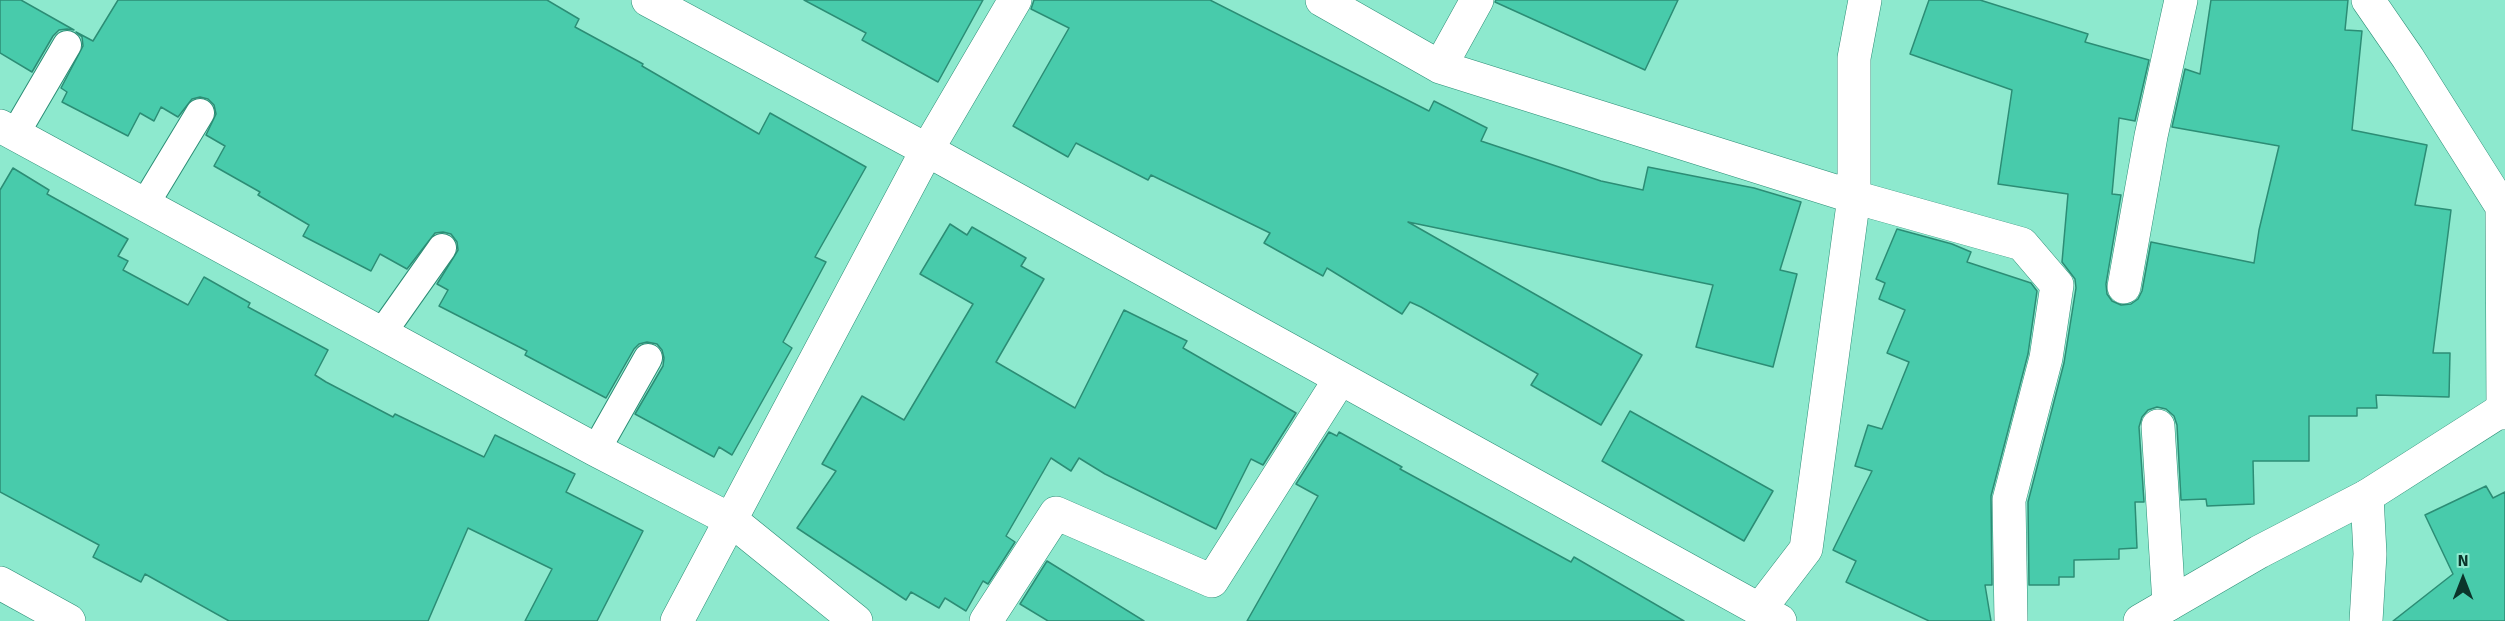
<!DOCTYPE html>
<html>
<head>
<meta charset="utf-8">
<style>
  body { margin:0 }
  #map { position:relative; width:2505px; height:621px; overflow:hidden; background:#8de9ce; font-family:Signika,sans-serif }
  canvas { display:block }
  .north { position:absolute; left:2433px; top:549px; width:60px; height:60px; -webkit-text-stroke:4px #8de9ce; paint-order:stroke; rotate:0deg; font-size:16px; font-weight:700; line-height:24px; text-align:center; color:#0b342a }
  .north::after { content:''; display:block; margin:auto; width:21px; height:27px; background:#0b342a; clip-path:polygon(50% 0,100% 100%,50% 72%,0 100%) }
</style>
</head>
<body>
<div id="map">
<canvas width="2505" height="621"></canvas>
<div class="north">N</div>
</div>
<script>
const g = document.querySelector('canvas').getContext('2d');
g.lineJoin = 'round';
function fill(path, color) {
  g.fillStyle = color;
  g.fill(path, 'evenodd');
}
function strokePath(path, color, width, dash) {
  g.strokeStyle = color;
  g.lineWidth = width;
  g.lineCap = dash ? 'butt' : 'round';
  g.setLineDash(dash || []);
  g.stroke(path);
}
const building = new Path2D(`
  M0 0H21L74 30 67 29 59 30 53 36 32 72 0 53Z
  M118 0H547L579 19 575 27 643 64 642 66 759 134 770 113 866 167 815 257 826 262 783 342 792 348 732 455 719 447 714 457 635 414 663 366 664 358 662 350 657 344 647 342 639 344 634 349 606 398 525 355 527 351 439 306 448 290 437 284 458 250 457 242 451 234 443 232 435 233 407 269 380 254 371 271 303 236 309 225 258 195 260 192 214 166 225 146 206 135 216 114 214 105 208 99 200 97 192 99 178 117 161 107 154 121 140 113 128 136 62 102 67 92 61 88 83 46 82 37 76 32 93 41Z
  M804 0H983L938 82 862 40 866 33Z
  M1034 0H1210L1429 111 1434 101 1487 128 1481 141 1601 181 1643 190 1648 167 1754 188 1801 202 1780 270 1797 274 1773 367 1696 347 1713 285 1408 222 1642 355 1601 425 1531 385 1538 374 1421 307 1410 302 1402 314 1327 268 1323 276 1264 243 1270 233 1151 175 1148 180 1076 143 1068 157 1013 126 1069 28 1031 9Z
  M1496 0H1678L1645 70 1495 2Z
  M1929 0H1980L2088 34 2085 42 2149 60 2135 121 2119 118 2112 194 2121 195 2106 284 2107 294 2112 301 2121 305 2131 304 2138 299 2142 291 2151 242 2254 263 2259 230 2279 146 2172 127 2185 69 2200 74 2211 0H2348L2345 30 2362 31 2352 130 2427 145 2415 205 2451 210 2433 353H2450L2449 397 2376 395 2377 408H2357V416H2309V461H2253L2254 504 2207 506 2206 499 2181 500 2177 425 2174 416 2166 409 2157 407 2148 410 2142 417 2139 427 2144 502H2135L2137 548 2119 549V559L2074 560V577H2059V585H2029L2028 502 2064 363 2076 288 2075 279 2062 262 2068 194 1998 184 2012 90 1910 54Z
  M13 168 49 190 47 194 128 239 118 256 128 261 123 270 188 305 204 277 250 303 248 307 328 350 315 375 326 382 393 417 395 414 484 457 495 435 575 474 566 492 643 531 597 621H525L552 569 468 528 428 621H229L145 574 141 582 93 557 99 545 0 492V190Z
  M950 224 967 235 972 227 1026 258 1021 266 1044 279 996 362 1075 408 1124 310 1187 341 1183 348 1296 413 1263 465 1251 459 1216 529 1105 474 1079 458 1071 471 1051 458 1006 536 1015 542 988 584 983 581 966 611 945 598 939 608 911 592 906 600 797 528 836 471 822 464 862 396 904 420 973 304 920 274Z
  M1897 229 1952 244 1971 252 1967 262 2031 283 2037 291 2028 354 1991 496 1992 585H1985L1991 621H1929L1846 582 1856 561 1833 550 1872 471 1855 466 1868 425 1882 429 1909 362 1887 353 1905 310 1879 299 1885 283 1876 279Z
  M1630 411 1773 491 1744 541 1602 461Z
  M1329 432 1337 436 1339 432 1402 467 1400 469 1571 562 1574 557 1684 621H1247L1318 496 1296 484Z
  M2486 486 2493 498 2505 492V621H2393L2453 574 2425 515Z
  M1047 561 1144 621H1048L1020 604Z`);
const lane = new Path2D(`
  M15 134 67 45
  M145 204 200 113
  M382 333 442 248
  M596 450 648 358`);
const street = new Path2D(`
  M1322 0 1440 67 1854 197 2022 244 2057 285 2046 358 2009 500 2011 621
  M2368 0 2408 58 2502 207 2503 409 2505 413
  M1440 67 1477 0
  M0 126 596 450 731 520 856 621
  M2124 287 2151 136 2181 0
  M2158 426 2169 604
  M0 583 69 621
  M1760 609 1806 549 1854 197V58L1865 0
  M677 621 927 150 1015 0
  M986 621 1056 513 1212 581 1340 379
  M2366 621 2370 554 2367 496`);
const secondary = new Path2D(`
  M648 0 927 150 1780 621
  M2140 621 2259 552 2367 496 2505 408`);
fill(building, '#48cbab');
strokePath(building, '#2c8d75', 1.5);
strokePath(lane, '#2b8d75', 30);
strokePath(street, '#2b8d75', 34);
strokePath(secondary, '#2b8d75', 34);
strokePath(lane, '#fff', 28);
strokePath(street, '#fff', 33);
strokePath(secondary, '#fff', 33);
</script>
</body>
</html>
